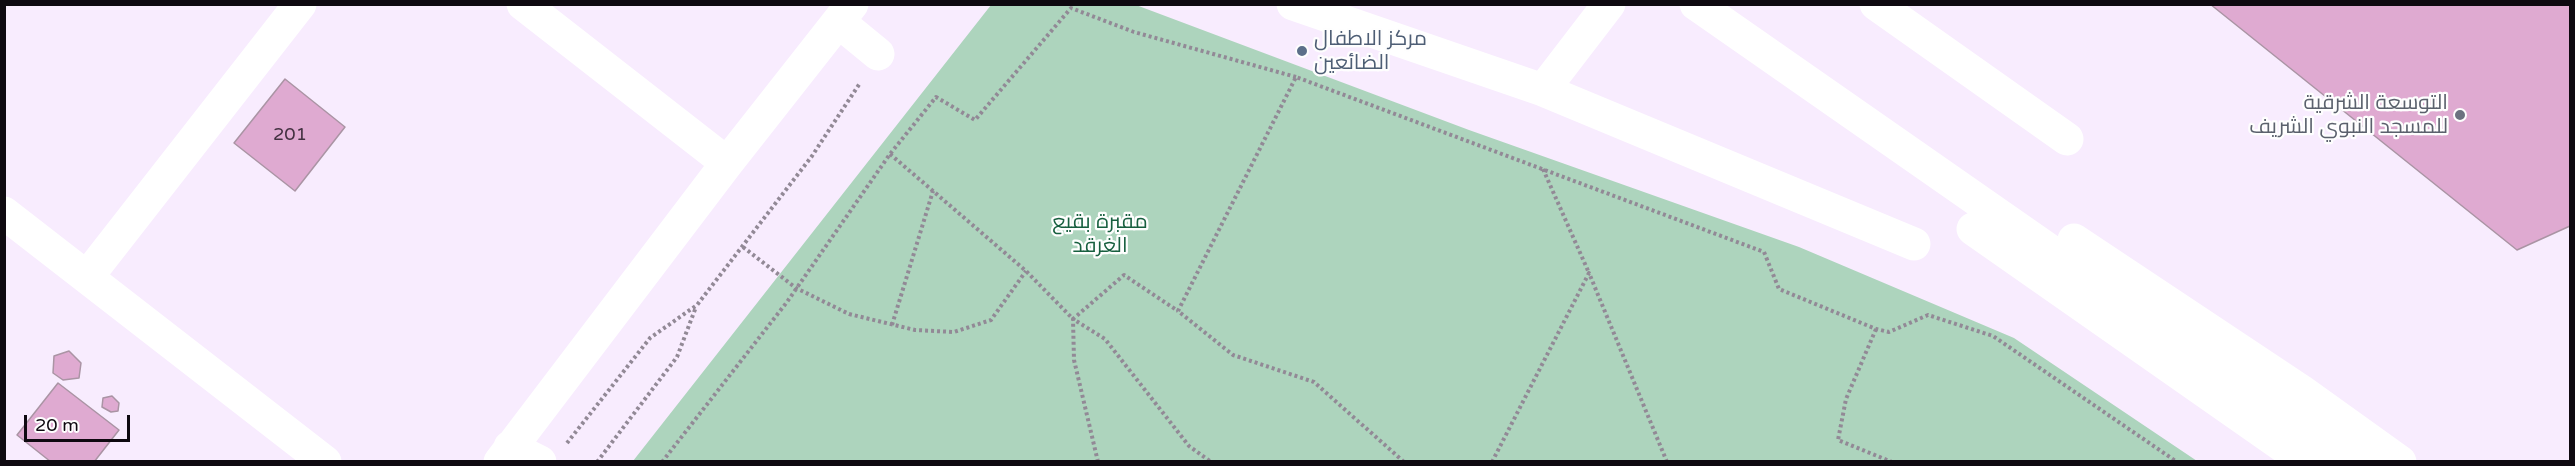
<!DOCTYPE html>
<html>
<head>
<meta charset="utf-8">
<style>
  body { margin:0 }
  #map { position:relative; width:2575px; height:466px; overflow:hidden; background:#f8ecfe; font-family:"Varela Round",sans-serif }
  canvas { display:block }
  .frame { position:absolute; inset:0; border:6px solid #0e0910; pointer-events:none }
  .scale { position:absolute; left:24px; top:415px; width:106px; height:27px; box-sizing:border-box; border:3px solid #0e0910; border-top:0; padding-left:8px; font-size:18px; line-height:21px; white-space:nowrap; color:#0e0910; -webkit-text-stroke:4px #fefefe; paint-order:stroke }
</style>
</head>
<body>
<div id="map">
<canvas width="2575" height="466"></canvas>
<div class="frame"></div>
<div class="scale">20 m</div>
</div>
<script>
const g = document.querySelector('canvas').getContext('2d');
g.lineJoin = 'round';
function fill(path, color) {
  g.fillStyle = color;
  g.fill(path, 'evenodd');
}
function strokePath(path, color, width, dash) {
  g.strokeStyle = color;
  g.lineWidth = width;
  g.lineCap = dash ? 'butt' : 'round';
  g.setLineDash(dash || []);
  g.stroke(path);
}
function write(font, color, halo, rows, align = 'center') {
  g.font = font + ' "Varela Round",Cairo,sans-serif';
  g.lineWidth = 4.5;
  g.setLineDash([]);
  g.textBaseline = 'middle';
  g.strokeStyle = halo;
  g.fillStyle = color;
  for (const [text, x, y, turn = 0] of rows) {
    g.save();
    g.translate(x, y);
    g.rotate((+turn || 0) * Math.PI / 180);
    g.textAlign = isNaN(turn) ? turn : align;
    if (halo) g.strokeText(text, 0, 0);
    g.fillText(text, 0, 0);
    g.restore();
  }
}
const green = new Path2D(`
  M991 5H1136L1469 130 1799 247 2014 338 2197 461H633Z`);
const building = new Path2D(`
  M2210 4H2570V226L2517 250Z
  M285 79 345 127 295 191 234 143Z
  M69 351 81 363 79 378 63 380 53 373 54 356Z
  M58 383 119 430 94 462H51L17 435Z
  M112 396 119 403 118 411 111 412 102 407 103 398Z`);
const path = new Path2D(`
  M890 154 1026 271 1073 319 1124 275 1178 311
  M1543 169 1589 273
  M743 247 796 288 849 314 915 330 954 332 991 320 1026 271
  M892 325 933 191
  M1876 329 1846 399 1838 440 1892 462
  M567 443 650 338 697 305 812 156 860 83
  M597 462 677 357 696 307
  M662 462 787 302 890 154 936 97 975 120 1071 8 1134 32 1296 77
  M1098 462 1074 360 1073 319 1105 339 1189 446 1211 462
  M1404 462 1314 382 1233 355 1178 311 1296 77 1764 252 1779 289 1876 329 1889 332 1928 315 1993 336 2177 462
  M1492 462 1589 273 1667 462`);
const minor = new Path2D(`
  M523 4 727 163
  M1293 4 1543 90 1914 244
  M1696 4 2353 462
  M1876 4 2067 139
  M839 22 878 54
  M1543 90 1609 4
  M4 213 325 462
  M1973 229 2306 462
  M2074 240 2301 391 2400 462
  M87 277 300 4
  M510 447 540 462
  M500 462 727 163 852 4`);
const markers = [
  [1302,51,6,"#5c6f8a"],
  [2460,115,6,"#6b7280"]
];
const numberNames = [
  ["201",290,135]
];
const serviceNames = [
  ["مركز الاطفال",1314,39],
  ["الضائعين",1314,63]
];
const worshipNames = [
  ["التوسعة الشرقية",2448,103],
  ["للمسجد النبوي الشريف",2448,127]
];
const parkNames = [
  ["مقبرة بقيع",1100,222],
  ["الغرقد",1100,246]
];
fill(green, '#add4bd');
fill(building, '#dfaad1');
strokePath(building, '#aa94a4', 1.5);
strokePath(path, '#928996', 4, [3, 3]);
strokePath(minor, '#fff', 33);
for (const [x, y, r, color] of markers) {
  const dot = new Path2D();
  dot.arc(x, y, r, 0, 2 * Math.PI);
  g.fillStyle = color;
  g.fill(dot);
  strokePath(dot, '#fefefe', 2);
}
write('18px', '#423140', null, numberNames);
write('21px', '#4e5e75', '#fefefe', serviceNames, 'left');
write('21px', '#5b616d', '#fefefe', worshipNames, 'right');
write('21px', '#175f3f', '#fefefe', parkNames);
</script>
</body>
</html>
